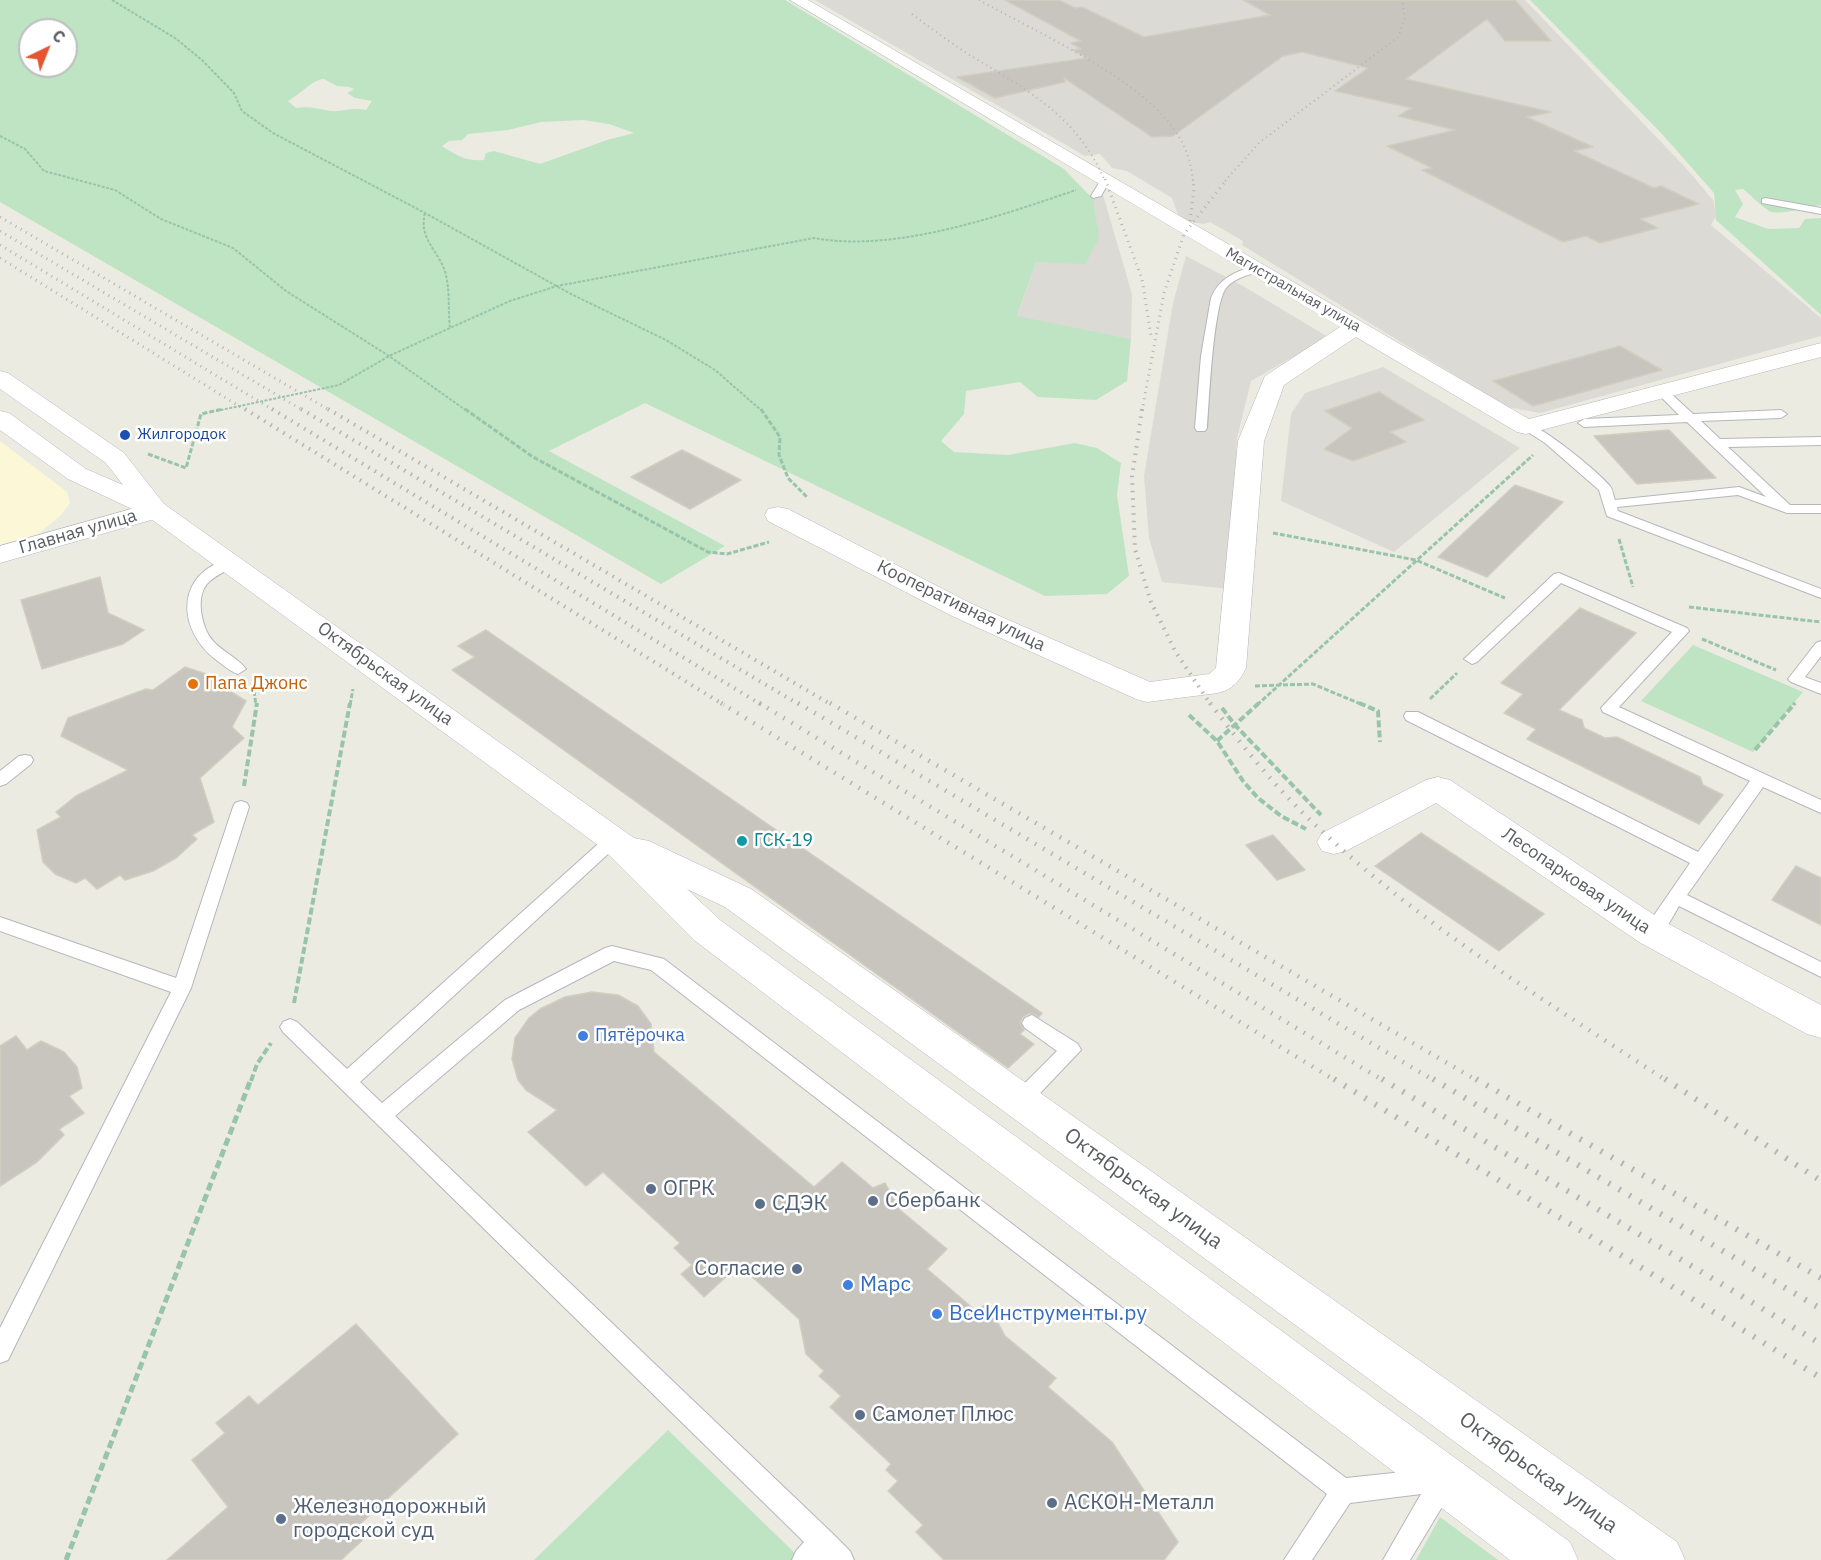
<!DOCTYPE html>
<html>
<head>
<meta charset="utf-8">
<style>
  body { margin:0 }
  #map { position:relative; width:1821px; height:1560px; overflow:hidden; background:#ecebe2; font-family:"IBM Plex Sans",sans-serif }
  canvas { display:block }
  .north { position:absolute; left:18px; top:18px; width:60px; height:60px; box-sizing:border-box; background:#fff; border:2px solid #bdbec0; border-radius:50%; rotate:43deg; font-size:16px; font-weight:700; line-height:24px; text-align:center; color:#5a5d62 }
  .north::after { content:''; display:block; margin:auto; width:21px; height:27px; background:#e35631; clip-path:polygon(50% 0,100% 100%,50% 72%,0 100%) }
</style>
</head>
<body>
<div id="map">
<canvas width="1821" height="1560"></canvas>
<div class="north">С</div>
</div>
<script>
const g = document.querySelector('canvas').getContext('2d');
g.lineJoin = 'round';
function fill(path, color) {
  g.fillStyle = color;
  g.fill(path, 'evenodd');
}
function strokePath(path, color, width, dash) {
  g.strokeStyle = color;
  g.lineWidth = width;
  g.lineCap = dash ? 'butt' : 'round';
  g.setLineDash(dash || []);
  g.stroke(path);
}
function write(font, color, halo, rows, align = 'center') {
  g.font = font + ' "IBM Plex Sans",sans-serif';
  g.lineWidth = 5;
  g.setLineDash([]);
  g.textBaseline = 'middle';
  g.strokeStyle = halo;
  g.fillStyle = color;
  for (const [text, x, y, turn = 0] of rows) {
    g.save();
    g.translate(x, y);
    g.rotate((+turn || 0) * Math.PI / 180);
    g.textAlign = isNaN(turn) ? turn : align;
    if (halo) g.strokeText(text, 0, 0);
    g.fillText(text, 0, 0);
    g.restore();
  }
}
const commercial = new Path2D(`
  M0 441 67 492 70 503 60 516 37 535 0 545Z`);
const industrial = new Path2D(`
  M815 0H1525L1686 168 1713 200 1716 216 1711 225 1821 318V336L1540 413 1507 407 1242 245 1243 241 1210 222 1204 224 1180 220 1172 198 1127 171 1112 168 1100 154 1085 156Z
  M1103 195 1132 294 1131 339 1017 317 1036 262 1093 199 1090 196Z
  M1186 256 1243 286 1328 337 1251 381 1237 438 1229 589 1162 582 1149 538 1144 476 1173 303Z
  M1383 367 1520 448 1394 552 1281 501 1291 414 1305 393Z`);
const green = new Path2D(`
  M0 0H785L1064 169 1093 199 1099 238 1085 264 1036 262 1017 316 1131 339 1127 381 1096 400 1038 397 1020 382 966 391 964 414 941 441 954 452 1008 455 1075 443 1097 448 1121 463 1117 495 1129 576 1107 594 1045 596 645 403 549 451 725 546 661 584 0 202ZM30 30H66V66H30ZM324 79 337 86 349 87 354 89 347 93 355 98 372 101 366 110C352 107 342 112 331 111 317 109 310 106 296 108L288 101C300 95 311 80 324 79ZM583 120 609 124 634 133 607 140 540 164 494 151 486 153 484 160C467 162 456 155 442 146L449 141 462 140 468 134 508 130 541 122Z
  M1530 0H1821V205C1808 207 1779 216 1769 211 1760 205 1752 196 1743 189L1735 190 1743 204 1735 217 1768 229 1799 228 1805 219 1821 218V315L1716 220 1714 193 1663 135Z
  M1693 645 1803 692 1753 752 1641 701Z
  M668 1430 802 1560H534Z
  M1440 1517 1498 1560H1416Z`);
const building = new Path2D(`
  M1005 0H1059L1075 8 1082 7 1144 37 1270 15 1243 0H1515L1551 41H1505L1487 19 1406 79 1551 112 1527 117 1593 147 1574 151 1654 188 1661 186 1699 204 1640 219 1658 228 1600 243 1586 236 1563 242 1422 170 1432 168 1387 146 1455 130 1398 116 1412 108 1335 91 1368 68 1302 52 1283 56 1173 136 1152 137 1064 78 1065 82 995 98 957 77 1087 58 1073 50 1081 49 1071 43 1081 41Z
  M1620 346 1662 370 1533 406 1493 381Z
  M1379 392 1424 420 1390 432 1406 442 1353 461 1324 449 1352 428 1325 411Z
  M1669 430 1716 478 1637 484 1594 436Z
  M682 450 741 480 690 509 631 477Z
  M1515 485 1563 502 1487 577 1438 557Z
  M100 577 108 613 144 630 123 644 42 669 21 600Z
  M1580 608 1636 633 1559 710 1582 720 1584 728 1605 738 1617 737 1700 777 1703 785 1723 795 1699 824 1527 739 1536 729 1504 713 1523 694 1501 683Z
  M486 630 1042 1013 1039 1017 1031 1013 1024 1016 1020 1022 1024 1030 1020 1034 1034 1044 1008 1068 452 670 475 657 458 646Z
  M185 667 224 680 223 687 246 701 232 727 244 738 200 778 214 822 192 835 197 839 176 858 153 871 125 880 120 875 97 889 85 878 76 883 55 874 43 862 37 830 61 817 56 812 76 796 128 770 61 736 68 718 146 689 153 690Z
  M1421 833 1544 914 1499 951 1375 866Z
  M1273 835 1305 870 1277 880 1246 845Z
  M1796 866 1821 878V925L1772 900Z
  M592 992 618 995 638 1006 651 1024 654 1052 814 1187 842 1162 873 1188 885 1183 900 1210 947 1249 927 1269 975 1310 988 1304 1005 1336 1056 1378 1048 1387 1112 1442 1178 1542 1164 1560H944L916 1532 923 1525 888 1491 898 1481 886 1470 891 1464 830 1407 841 1396 819 1376 824 1371 806 1354 799 1319 739 1265 704 1297 681 1274 692 1265 674 1248 680 1243 603 1172 586 1186 528 1132 557 1110 526 1090 518 1080 512 1059 515 1038 529 1018 540 1009 565 997Z
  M16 1036 27 1050 41 1041 64 1052 77 1067 82 1088 69 1096 84 1113 59 1129 64 1135 37 1162 0 1186V1046Z
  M356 1324 458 1434 359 1525 368 1535 341 1560H167L228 1507 192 1460 225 1433 216 1423 249 1396 258 1405Z`);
const pathFar3 = new Path2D(`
  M112 0 175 38 202 60 234 93 242 111 273 133 425 213 571 294 666 340 715 370 762 411
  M0 136 25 149 44 171 115 190 161 219 233 248 286 291 389 356 467 411
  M425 213C418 240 440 251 446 275 450 292 448 311 450 328
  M216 411 339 385 389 356 450 328 510 301 557 286 814 238C894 253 1000 216 1076 190`);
const pathFar2 = new Path2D(`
  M465 409 533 457 708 552 727 554 769 542
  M761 409 780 437 779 455 788 478 808 498
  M148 454 186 468 201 414 223 409
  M1273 533 1416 560 1505 598
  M1619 539 1633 587
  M1689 607 1821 622
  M1702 639 1776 670
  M253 684 256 705
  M1255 686 1313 684 1363 705
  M1430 699 1457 673
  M350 705 353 689
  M1257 705 1533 455
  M1793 705 1795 703`);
const pathFar1 = new Path2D(`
  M1359 703 1378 711 1380 742
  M1222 708 1235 725 1321 815
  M1189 715 1217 741 1243 781 1258 798 1281 816 1306 829
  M1217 741 1259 703
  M1755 750 1795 703
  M244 786 257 703
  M294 1003 350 703
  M251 1081 257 1064 271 1043`);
const path = new Path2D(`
  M66 1560 251 1079`);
const service = new Path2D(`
  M1105 177 1110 180 1101 196 1093 198 1091 196 1102 178Z
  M1765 198 1821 208V214L1762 203V199Z
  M1256 266 1260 267V271C1249 275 1234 278 1226 288 1213 306 1209 402 1207 428L1205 431H1197L1195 428 1201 356 1211 298C1219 278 1236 271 1256 266Z
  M1661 387 1665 388 1693 414 1781 410 1787 414 1781 418 1701 421 1720 439 1821 437V445L1728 447 1790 505H1821V513H1787L1738 495 1617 507 1618 511 1821 589V598L1607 516 1599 490 1545 443 1520 427 1526 423C1545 428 1597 471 1610 486 1613 490 1613 495 1615 500L1739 487 1766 497 1687 422 1584 427 1578 423 1584 419 1679 415 1655 391Z
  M230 559 237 563 235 566C226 571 214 576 207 584 195 598 202 629 213 641 223 652 238 658 246 669L238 674C229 671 222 664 215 659 176 628 176 572 230 559Z
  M1559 573 1687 628 1689 631 1619 707 1821 800V813L1763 787 1687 895 1821 962V977L1679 906C1671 919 1662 942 1646 937L1643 932 1646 927 1690 863 1406 720 1404 716 1406 712H1418L1698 852 1750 781 1603 712 1601 708 1672 632 1561 583 1477 662 1472 664 1464 659 1554 574Z
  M1821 641V656L1805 677 1821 683V694L1791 682 1788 679 1816 643Z
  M25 755 31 756 33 760 31 764 6 784 0 786V771L19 756Z
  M241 801 247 803 249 807 191 988 8 1360 0 1363V1328L171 992 0 931V917L176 978 233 807 235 803Z
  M614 833 620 835 623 839 620 843 360 1082 382 1103 505 1000 605 948 612 946 664 959 1346 1478 1431 1469 1451 1474 1454 1483 1451 1492 1410 1560H1383L1421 1494 1350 1503 1312 1560H1284L1327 1494 651 970 614 961 519 1010 395 1116 831 1532 850 1551 854 1560H792L796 1551 804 1542 283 1032 280 1027 283 1022 290 1019 297 1022 347 1069 608 835Z
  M1032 1015 1078 1044 1081 1050 1027 1107 1020 1109 1013 1107 1010 1101 1013 1095 1057 1051 1025 1028 1022 1023 1025 1018Z`);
const minor = new Path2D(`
  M790 0H808L1529 419 1821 343V357L1526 434 1517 432 1356 337 1284 385 1264 441 1246 668C1239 682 1233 689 1218 693L1147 702 1136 699 952 616 768 521 765 515 768 509 778 507 788 509 972 604 1150 682 1209 674 1216 668 1238 441 1265 376 1340 327Z
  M1438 777 1450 780 1665 922 1821 1005V1038L1807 1034 1639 942 1436 803 1346 851 1334 854 1322 851 1317 842 1322 833 1426 780Z`);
const tertiary = new Path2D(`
  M156 502 165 504 169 510 165 516 0 563V546Z`);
const secondary = new Path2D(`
  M0 371 8 373 124 453 164 504 634 838 649 841 751 889 1677 1542 1685 1560H1616L725 907 687 889 720 920 1570 1542 1578 1560H1510L694 940 602 848 147 516 68 479 0 430V411L9 413 86 469 123 485 106 463 0 389Z`);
const railFar4 = new Path2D(`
  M979 0C1036 32 1147 81 1179 137 1188 151 1191 165 1193 181
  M912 14C932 29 952 44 973 57 1030 92 1077 116 1105 181
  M1225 181 1259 143 1398 37 1405 19 1402 0`);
const railFar3 = new Path2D(`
  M1105 179 1142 279 1151 336
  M0 217 331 411
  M1190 221 1194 189 1193 179
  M0 231 304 411
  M0 245 275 411
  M0 258 247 411
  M1142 411 1164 293 1184 234 1227 179`);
const railFar2 = new Path2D(`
  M245 409 724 705
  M272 409 762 705
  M301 409 800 705
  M328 409 832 705
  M1142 409 1132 477 1135 549 1151 602 1175 651 1211 705`);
const railFar1 = new Path2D(`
  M721 703 1336 1081
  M759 703 1384 1081
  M798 703 1435 1081
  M830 703 1478 1081
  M1210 703C1240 743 1271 782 1307 817 1414 921 1543 999 1667 1081`);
const rail = new Path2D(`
  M1334 1079 1821 1378
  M1382 1079 1821 1344
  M1433 1079 1821 1309
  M1476 1079 1821 1278
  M1665 1079 1821 1181`);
const markers = [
  [125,435,6,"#1a4fb4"],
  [193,684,6,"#e8710a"],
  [742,841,6,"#0f9aa8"],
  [583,1036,6,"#3f7fe0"],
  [651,1189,6,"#5c6f8a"],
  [873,1201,6,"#5c6f8a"],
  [760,1204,6,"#5c6f8a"],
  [797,1269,6,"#5c6f8a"],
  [848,1285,6,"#3f7fe0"],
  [937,1314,6,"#3f7fe0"],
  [860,1415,6,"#5c6f8a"],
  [1052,1503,6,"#5c6f8a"],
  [281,1519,6,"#5c6f8a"]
];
const farStreetnames = [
  ["Магистральная улица",1293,290,30]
];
const farTransitnames = [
  ["Жилгородок",137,435]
];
const streetNames = [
  ["Главная улица",78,532,-16],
  ["Кооперативная улица",961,606,26],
  ["Октябрьская улица",385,674,36],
  ["Лесопарковая улица",1576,881,34]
];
const foodNames = [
  ["Папа Джонс",205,684]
];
const cultureNames = [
  ["ГСК-19",754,841]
];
const shopNames = [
  ["Пятёрочка",595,1036]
];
const nearServicenames = [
  ["ОГРК",663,1189],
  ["Сбербанк",885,1201],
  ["СДЭК",772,1204],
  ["Согласие",785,1269,"right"],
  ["Самолет Плюс",872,1415],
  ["АСКОН-Металл",1064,1503],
  ["Железнодорожный",293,1507],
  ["городской суд",293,1531]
];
const nearStreetnames = [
  ["Октябрьская улица",1143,1189,36],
  ["Октябрьская улица",1538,1473,36]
];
const nearShopnames = [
  ["Марс",860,1285],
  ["ВсеИнструменты.ру",949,1314]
];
fill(commercial, '#fcf8d7');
fill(industrial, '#dbdad4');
fill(green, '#bee4c3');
fill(building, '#c8c5bf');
strokePath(building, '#d1cec0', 1.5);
strokePath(service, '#b4b7bc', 2);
strokePath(minor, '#b4b7bc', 1);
strokePath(tertiary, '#b4b7bc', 1);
strokePath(secondary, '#b5b7be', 1);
strokePath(pathFar3, '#98c4aa', 2, [3, 1.5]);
strokePath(pathFar2, '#98c4aa', 3, [5, 2]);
strokePath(pathFar1, '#98c4aa', 4, [7, 3]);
strokePath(path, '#98c4aa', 5, [8, 4]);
fill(service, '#fff');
fill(minor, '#fff');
fill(tertiary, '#fff');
fill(secondary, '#fff');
strokePath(railFar4, '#b3b4b4', 2, [1, 4]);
strokePath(railFar3, '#b3b4b4', 3, [1, 5]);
strokePath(railFar2, '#b3b4b4', 4, [1.5, 6]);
strokePath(railFar1, '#b3b4b4', 4.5, [1.5, 8]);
strokePath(rail, '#b3b4b4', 6, [2, 10]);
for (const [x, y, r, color] of markers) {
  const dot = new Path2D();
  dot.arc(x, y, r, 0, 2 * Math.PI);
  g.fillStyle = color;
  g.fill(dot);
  strokePath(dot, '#fff', 2);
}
write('15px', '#5a5d62', '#fff', farStreetnames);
write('15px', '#164399', '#fff', farTransitnames, 'left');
write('18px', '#5a5d62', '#fff', streetNames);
write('18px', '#c56008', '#fff', foodNames, 'left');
write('18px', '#0d838f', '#fff', cultureNames, 'left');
write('18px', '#366cbe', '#fff', shopNames, 'left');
write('21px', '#4e5e75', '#fff', nearServicenames, 'left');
write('21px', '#5a5d62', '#fff', nearStreetnames);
write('21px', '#366cbe', '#fff', nearShopnames, 'left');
</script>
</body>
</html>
